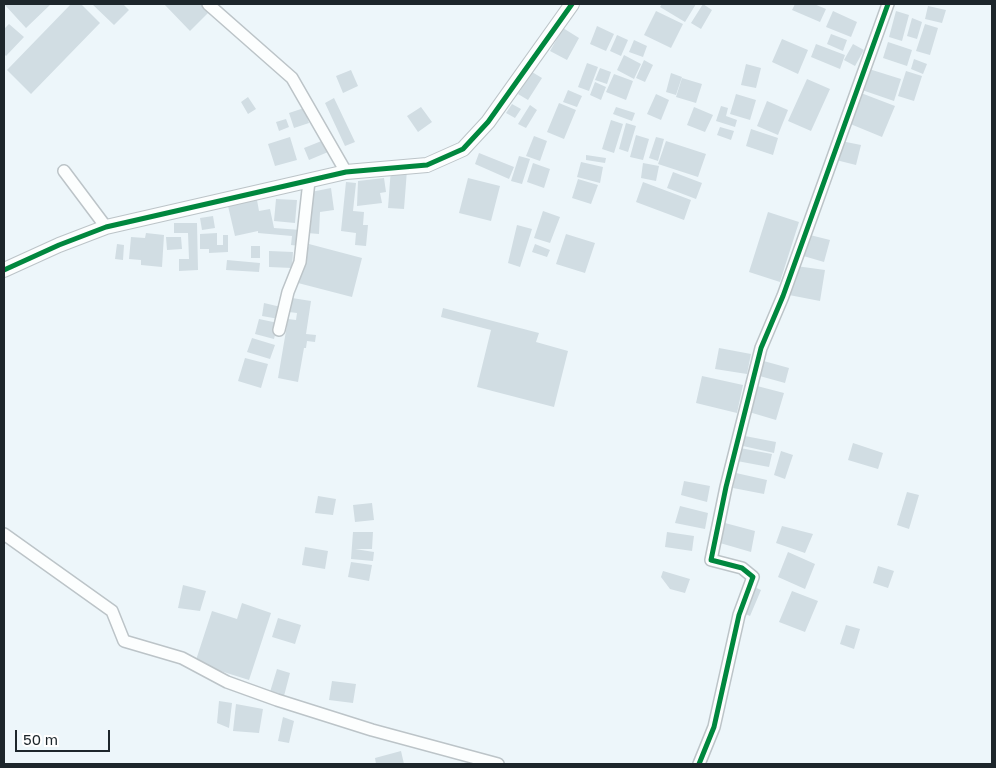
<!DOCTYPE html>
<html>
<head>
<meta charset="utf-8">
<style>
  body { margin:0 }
  #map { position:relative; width:996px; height:768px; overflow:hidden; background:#edf6fa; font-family:"Golos Text",sans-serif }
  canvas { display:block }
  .frame { position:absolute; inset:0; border:5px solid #1d262b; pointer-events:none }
  .scale { position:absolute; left:15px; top:730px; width:95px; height:22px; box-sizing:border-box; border:2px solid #1d262b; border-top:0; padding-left:6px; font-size:15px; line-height:18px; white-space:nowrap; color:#1d262b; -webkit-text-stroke:4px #fff; paint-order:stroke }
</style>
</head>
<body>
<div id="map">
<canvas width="996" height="768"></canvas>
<div class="frame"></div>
<div class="scale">50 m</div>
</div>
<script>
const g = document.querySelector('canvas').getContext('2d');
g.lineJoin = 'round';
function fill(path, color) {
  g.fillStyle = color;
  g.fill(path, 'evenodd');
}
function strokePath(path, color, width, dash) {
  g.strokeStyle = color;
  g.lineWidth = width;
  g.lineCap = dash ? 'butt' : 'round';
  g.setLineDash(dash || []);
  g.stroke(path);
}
const building = new Path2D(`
  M4 4H51L26 28Z
  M71 4H81L100 23 31 94 7 70Z
  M92 4H123L129 10 114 25Z
  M164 4H203L210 11 190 31Z
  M662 4H696L685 22 660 7Z
  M703 4 712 10 701 29 691 23Z
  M795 4H814L826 9 820 22 792 10Z
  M928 6 946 10 942 23 925 19Z
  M656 11 683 24 671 48 644 35Z
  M833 11 857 22 851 37 826 27Z
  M896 11 909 15 902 41 889 37Z
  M912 18 922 22 917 39 907 36Z
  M9 24 24 37 6 56 4 54V29Z
  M925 24 938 28 930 55 916 51Z
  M597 26 614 34 606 51 590 44Z
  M563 28 579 38 567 60 550 51Z
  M831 34 847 40 843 51 827 44Z
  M617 35 628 40 621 56 610 51Z
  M782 39 808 50 798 74 772 62Z
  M634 40 647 46 643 57 629 52Z
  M888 42 912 50 907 66 883 58Z
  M816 44 845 55 840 69 811 57Z
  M853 44 864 50 855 66 844 60Z
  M624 55 641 64 634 79 617 70Z
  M914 59 927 64 923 74 911 69Z
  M644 60 653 65 645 82 636 78Z
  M587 63 598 67 589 91 578 87Z
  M746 64 761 68 756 88 741 85Z
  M600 68 611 72 607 84 595 80Z
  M869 69 901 79 894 101 862 90Z
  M351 70 358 86 343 93 336 76Z
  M906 71 922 76 914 101 898 96Z
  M532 72 542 78 528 100 518 94Z
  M671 73 682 77 676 95 666 92Z
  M614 74 633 81 626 100 606 92Z
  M682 78 702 84 696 103 676 97Z
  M807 79 830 89 811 131 788 121Z
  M595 82 606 87 601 100 590 95Z
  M568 90 582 96 577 107 563 102Z
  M861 93 895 106 882 137 848 123Z
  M656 94 669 100 661 120 647 114Z
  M736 94 756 100 750 120 730 114Z
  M248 97 256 109 248 114 241 102Z
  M334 98 355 142 345 146 325 103Z
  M767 101 788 110 778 135 757 126Z
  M559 103 576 110 564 139 547 132Z
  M512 104 521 109 515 118 506 113Z
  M530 105 537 110 526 128 518 124Z
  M721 106 728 108 726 116 737 120 735 127 716 121Z
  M421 107 432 122 418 132 407 116Z
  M616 107 635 113 632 121 613 114Z
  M694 107 713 115 705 132 687 125Z
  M304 108 309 123 294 128 289 113Z
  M286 119 289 127 279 131 276 122Z
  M611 120 623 124 614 153 602 149Z
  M626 123 636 126 628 152 619 149Z
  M720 127 734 131 731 140 717 135Z
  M751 129 778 138 773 155 746 146Z
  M636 135 649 139 643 160 630 157Z
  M534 136 547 141 540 161 526 156Z
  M290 137 297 160 275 166 268 144Z
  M656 137 664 139 658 161 649 158Z
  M324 140 328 152 309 160 304 148Z
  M666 141 706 154 698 177 658 164Z
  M841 141 861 145 856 165 836 160Z
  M479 153 514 167 509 179 475 164Z
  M586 155 606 158 605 163 586 160Z
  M519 156 530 159 522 184 511 181Z
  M581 162 603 167 600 183 577 177Z
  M533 163 550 169 544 188 527 182Z
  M643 163 659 166 656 181 641 178Z
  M391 168 407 170 404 209 388 208Z
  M673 172 702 183 696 199 667 188Z
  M384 178 386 192 380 193 382 203 357 206 358 181Z
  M468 178 500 186 491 221 459 213Z
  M578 179 598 185 591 204 572 198Z
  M346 182 356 183 353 211 364 212 363 225H368L366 246 355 245 356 233 341 231Z
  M643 182 691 200 684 220 636 202Z
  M331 188 334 210 320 212 319 234 307 233 309 201 313 202 311 192Z
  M276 199 297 200 295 223 274 221Z
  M257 200 259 211 270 209 274 228 301 230 300 246 291 245 292 236 258 233V231L235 236 228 206Z
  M543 211 560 217 550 243 534 238Z
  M768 212 799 222 780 282 749 272Z
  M213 216 215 228 202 230 200 218Z
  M174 223H197L198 270 179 271V259H189L188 233H174Z
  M517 225 532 229 520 267 508 263Z
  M146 233 164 235 162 267 141 265V260L129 259 131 237 145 238Z
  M217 233V245H223V235H228V252L209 253V249H200V234Z
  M566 234 595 243 585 273 556 264Z
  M806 234 830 240 824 262 800 255Z
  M166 237H181L182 249 167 250Z
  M117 244 124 245 123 260 115 259Z
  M309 244 362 258 352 297 298 283Z
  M535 244 550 250 547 257 532 252Z
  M251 246H260V258H251Z
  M269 251 293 252 292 268 269 267Z
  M227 260 260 263 259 272 226 270Z
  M796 266 825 270 820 301 789 295Z
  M292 298 311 301 306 334 316 335 315 342 307 341 306 348H304L298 382 278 378 288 319 296 320 297 313 289 312Z
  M264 303 281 307 279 319 262 316Z
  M443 308 539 333 536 342 568 351 554 407 477 387 491 330 441 317Z
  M259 319 278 323 274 339 255 334Z
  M252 338 275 345 270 359 247 352Z
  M719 348 751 354 747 374 715 369Z
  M245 358 268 364 261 388 238 381Z
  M760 360 789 368 785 383 756 375Z
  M702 376 743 385 737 413 696 403Z
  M757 386 784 393 776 420 749 412Z
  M745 436 776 442 774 453 743 446Z
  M853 443 883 453 878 469 848 460Z
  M740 448 772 454 769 467 737 461Z
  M781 451 793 455 785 479 774 475Z
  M736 473 767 480 764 494 733 488Z
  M684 481 710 486 707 502 681 495Z
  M907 492 919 495 909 529 897 525Z
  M318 496 336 499 333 515 315 513Z
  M372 503 374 520 355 522 353 505Z
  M680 506 708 513 705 529 675 523Z
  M725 523 755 531 751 552 720 543Z
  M782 526 813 534 805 553 776 543Z
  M353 532H373L372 549H355L374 552 373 561 351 559Z
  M667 532 694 536 692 551 665 547Z
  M305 547 328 551 325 569 302 565Z
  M788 552 815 564 805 589 778 577Z
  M351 562 372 565 369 581 348 577Z
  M878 566 894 571 888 588 873 583Z
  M663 571 690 579 685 593 670 589 661 577Z
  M183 585 206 591 200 611 178 608Z
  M752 586 761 590 750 616 741 612Z
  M792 591 818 601 805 632 779 622Z
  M242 603 271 613 249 680 195 663 212 611 237 619Z
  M278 618 301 625 295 644 272 637Z
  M846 625 860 629 854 649 840 644Z
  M277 669 290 673 284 696 270 692Z
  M332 681 356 684 353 703 329 700Z
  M219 701 232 703 229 728 217 723Z
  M236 704 263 709 259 733 233 731Z
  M283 717 294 721 289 743 278 741Z
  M401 751 404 764H376L375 758Z`);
const minor = new Path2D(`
  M208 4 292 78 346 172
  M64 171 106 227
  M279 330 288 292 300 262 309 181
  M4 534 112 611 124 641 182 658 227 682 277 700 372 730 498 764
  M699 764 714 727 739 615 753 577 742 568 711 560 726 487 761 348 783 296 888 4`);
const tertiary = new Path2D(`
  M4 270 59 245 106 227 346 172 427 165 463 149 488 122 572 4`);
const cycleway = new Path2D(`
  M4 270 59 245 106 227 346 172 427 165 463 149 488 122 572 4
  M699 764 714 727 739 615 753 577 742 568 711 560 726 487 761 348 783 296 888 4`);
fill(building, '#d1dde3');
strokePath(minor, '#bcc4c8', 14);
strokePath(tertiary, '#bcc4c8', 16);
strokePath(minor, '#fcfefe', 11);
strokePath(tertiary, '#fcfefe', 14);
strokePath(cycleway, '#00873e', 5);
</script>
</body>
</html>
